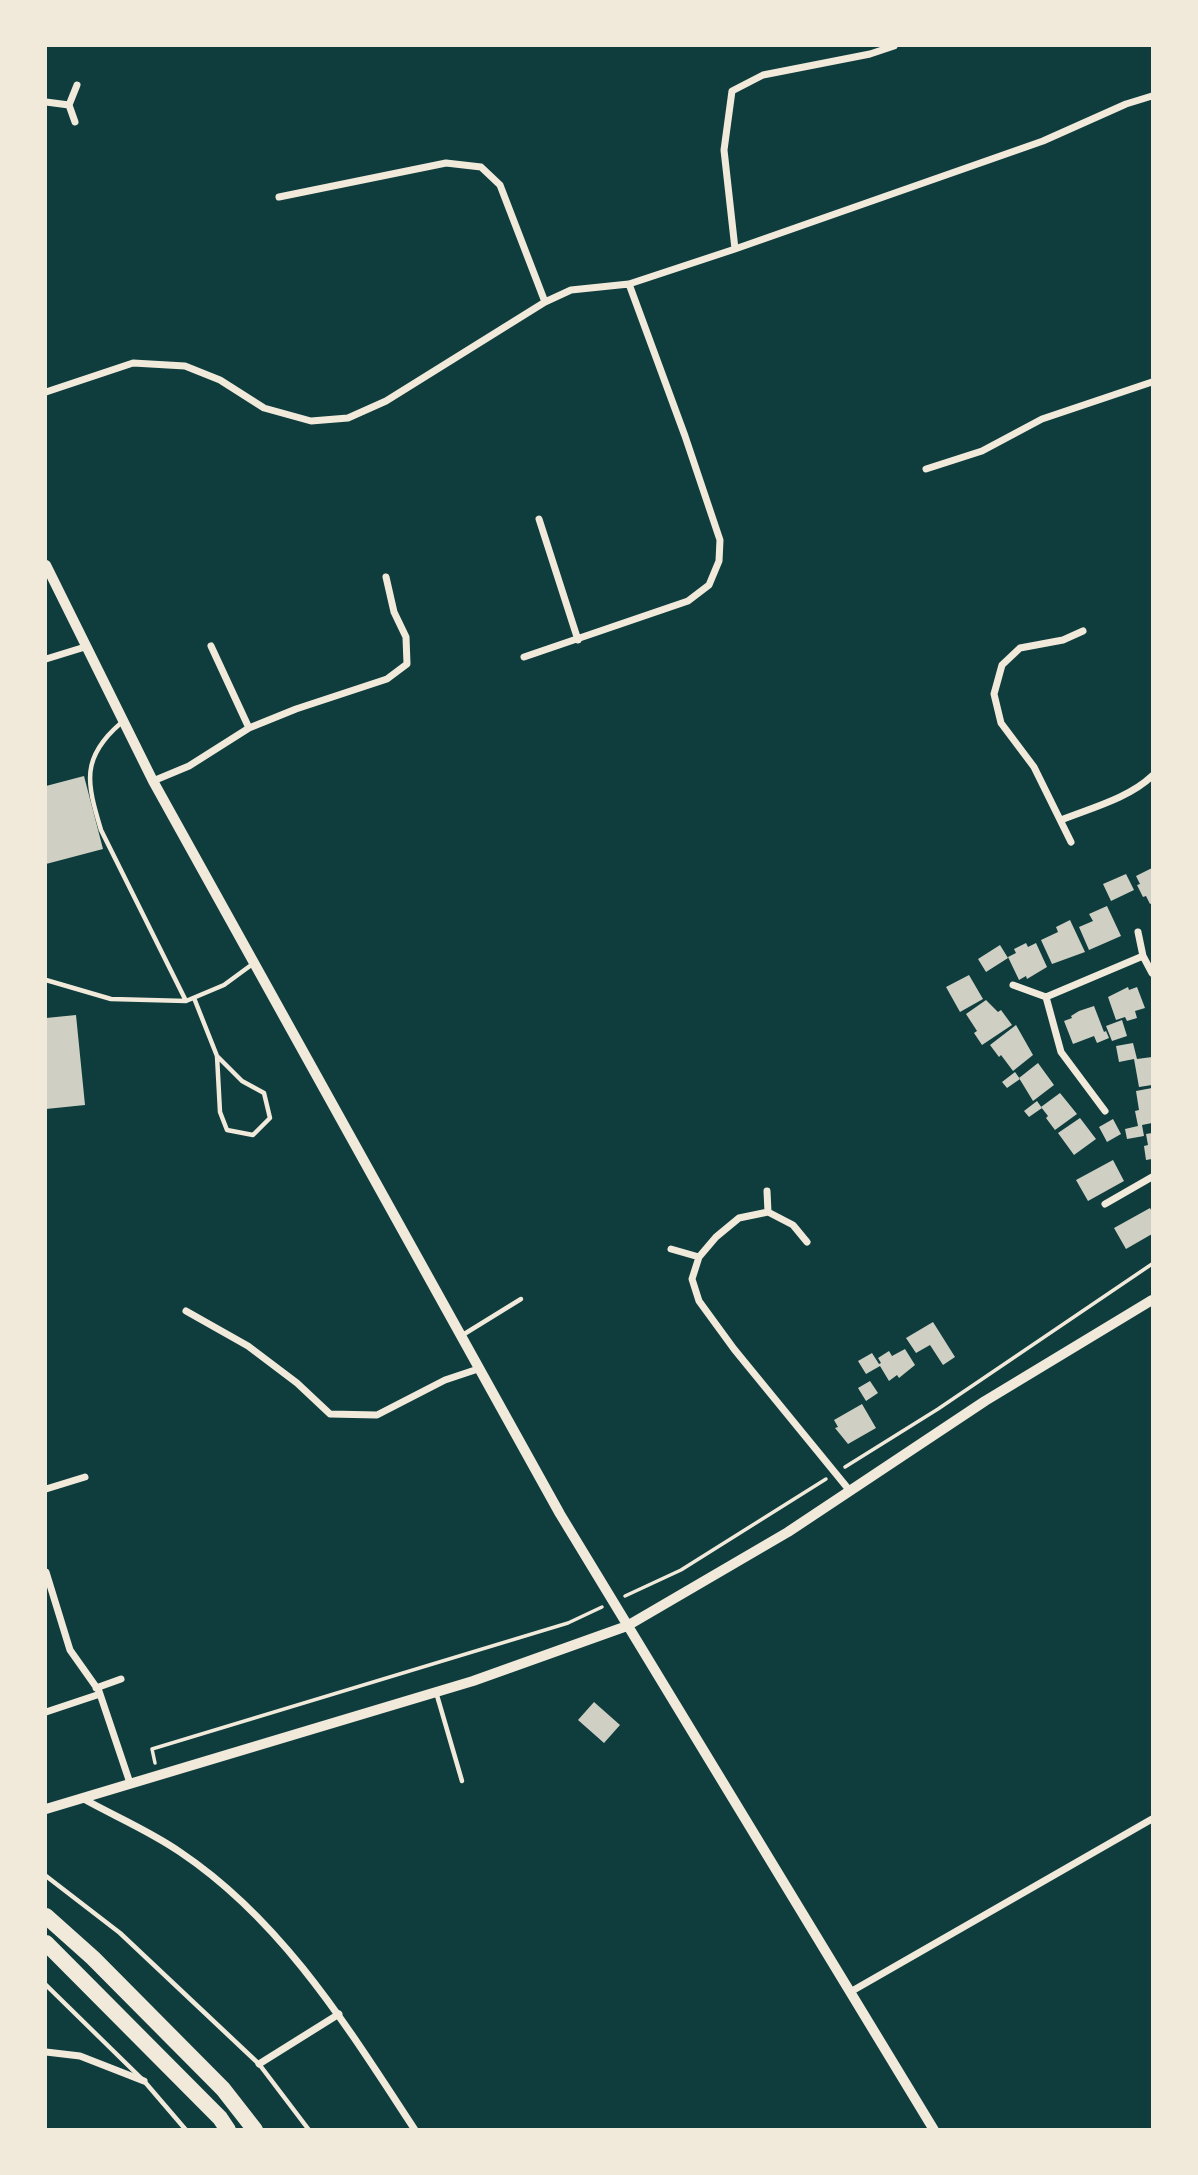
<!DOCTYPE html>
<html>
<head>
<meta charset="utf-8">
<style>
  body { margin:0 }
  #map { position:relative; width:1198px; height:2175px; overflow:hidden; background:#0f3d3e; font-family:"PT Sans",sans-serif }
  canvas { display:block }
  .frame { position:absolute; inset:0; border:47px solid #f1e9da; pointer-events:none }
</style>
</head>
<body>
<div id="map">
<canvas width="1198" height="2175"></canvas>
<div class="frame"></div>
</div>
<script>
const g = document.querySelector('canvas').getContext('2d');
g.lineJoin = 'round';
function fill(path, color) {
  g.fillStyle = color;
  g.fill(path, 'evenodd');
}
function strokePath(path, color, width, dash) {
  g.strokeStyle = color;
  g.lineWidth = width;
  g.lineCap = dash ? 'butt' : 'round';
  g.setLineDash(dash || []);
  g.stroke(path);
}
const building = new Path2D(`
  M84 776 103 849 46 864V786Z
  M1152 868V903L1150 904 1146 896 1143 897 1137 885 1140 884 1136 876Z
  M1126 874 1134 890 1111 901 1103 884Z
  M1107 906 1121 936 1089 950 1079 927 1093 921 1089 914Z
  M1070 920 1085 952 1052 964 1041 940 1058 932 1056 927Z
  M1026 943 1028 947 1036 943 1047 967 1027 979 1026 976 1019 980 1008 957 1016 953 1014 949Z
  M1000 945 1008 958 986 972 978 959Z
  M969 975 983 999 960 1012 946 987Z
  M1128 987 1129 990 1137 987 1145 1008 1135 1011 1137 1018 1127 1021 1125 1017 1116 1020 1108 997Z
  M986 1000 998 1012 1001 1010 1012 1025 982 1045 974 1033 977 1031 966 1014Z
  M1094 1006 1104 1032 1106 1031 1109 1038 1097 1043 1094 1036 1073 1044 1064 1021 1072 1018 1071 1016 1079 1011Z
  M76 1015 85 1105 46 1109V1018Z
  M1122 1020 1127 1036 1112 1041 1106 1026Z
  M1016 1025 1033 1055 1013 1071 1001 1055 999 1057 990 1045Z
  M1133 1043 1137 1059 1152 1057V1085L1139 1087 1134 1059 1119 1062 1116 1046Z
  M1038 1063 1054 1085 1033 1101 1019 1078Z
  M1015 1072 1020 1079 1007 1088 1002 1082Z
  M1152 1088V1123L1142 1125 1144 1136 1127 1139 1125 1129 1138 1126 1135 1111 1139 1110 1136 1091Z
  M1060 1093 1077 1114 1055 1130 1046 1118 1048 1116 1041 1107Z
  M1037 1101 1042 1108 1029 1117 1024 1111Z
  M1080 1118 1096 1139 1074 1155 1058 1133Z
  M1113 1119 1121 1134 1107 1142 1099 1127Z
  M1152 1133V1159L1146 1160 1144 1146 1148 1145 1146 1134Z
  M1113 1160 1124 1181 1088 1201 1076 1180Z
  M1150 1208 1152 1212V1234L1126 1249 1114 1228Z
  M933 1322 955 1357 943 1365 930 1345 916 1353 906 1338Z
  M905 1349 915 1365 899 1378 897 1375 889 1381 880 1366 866 1374 858 1361 872 1353 879 1364 881 1363 878 1358 889 1351 892 1356Z
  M870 1381 878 1393 866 1401 858 1388Z
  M862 1404 876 1428 848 1444 835 1428 838 1427 834 1420Z
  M594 1702 620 1725 604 1743 578 1720Z`);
const path = new Path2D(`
  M845 1467 938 1409 1152 1264
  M625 1596 681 1570 826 1479
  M155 1763 152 1749 568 1623 602 1607`);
const service = new Path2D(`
  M121 723C80 758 87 783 101 830L186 1001
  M46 980 111 999 186 1001 224 985 254 963
  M194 998 217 1056 220 1112 227 1130 253 1135 270 1118 264 1093 242 1081 217 1056
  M461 1336 521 1299
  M436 1692 462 1781
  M46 1876 120 1933 259 2064 309 2130
  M46 1985 144 2081 186 2130`);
const minor = new Path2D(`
  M46 102 69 105
  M75 122 69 105 77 85
  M279 197 446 163 481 167 500 185 545 302
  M735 249 724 150 732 91 763 75 870 54 894 46
  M46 392 133 363 185 366 220 380 264 408 311 421 348 418 386 401 545 302 571 290 629 284 735 249 1043 141 1126 104 1152 96
  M926 469 982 451 1042 419 1152 382
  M539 519 578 640
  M211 646 249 728
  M524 657 688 601 709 585 719 561 720 540 685 436 629 284
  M46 659 85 647
  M153 781 189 766 249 728 296 709 387 679 407 664 406 637 394 612 386 577
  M1061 820C1091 808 1129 798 1152 776
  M1071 842 1034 767 1001 723 994 694 1002 665 1020 648 1063 640 1083 631
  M1138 932 1143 956
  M1013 985 1046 997
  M1105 1111 1061 1052 1046 997 1143 956 1152 973
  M767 1191 768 1212
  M1105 1204 1152 1177
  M807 1242 793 1225 768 1212 739 1218 716 1237 699 1257 692 1279 699 1301 734 1349 850 1491
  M671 1249 699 1257
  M186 1311 248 1346 297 1383 330 1414 377 1415 445 1380 478 1369
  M46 1489 85 1477
  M46 1572 70 1650 99 1691 130 1783
  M96 1688 121 1679
  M46 1712 100 1694
  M82 1798C114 1816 150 1831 180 1852 283 1921 348 2028 415 2130
  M852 1991 1152 1819
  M46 2052 80 2056 144 2081
  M259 2064 339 2014`);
const tertiary = new Path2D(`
  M46 565 153 781 560 1514 934 2130
  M46 1809 473 1681 627 1626 788 1532 985 1401 1152 1300`);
const trunk = new Path2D(`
  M46 1916 93 1958 223 2089 255 2130
  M46 1943 220 2118 228 2130`);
fill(building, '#cfcfc3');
strokePath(path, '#f1e9da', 3.5);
strokePath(service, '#f1e9da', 4.5);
strokePath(minor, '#f1e9da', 7);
strokePath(tertiary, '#f1e9da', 10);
strokePath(trunk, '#f1e9da', 16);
</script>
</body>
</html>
